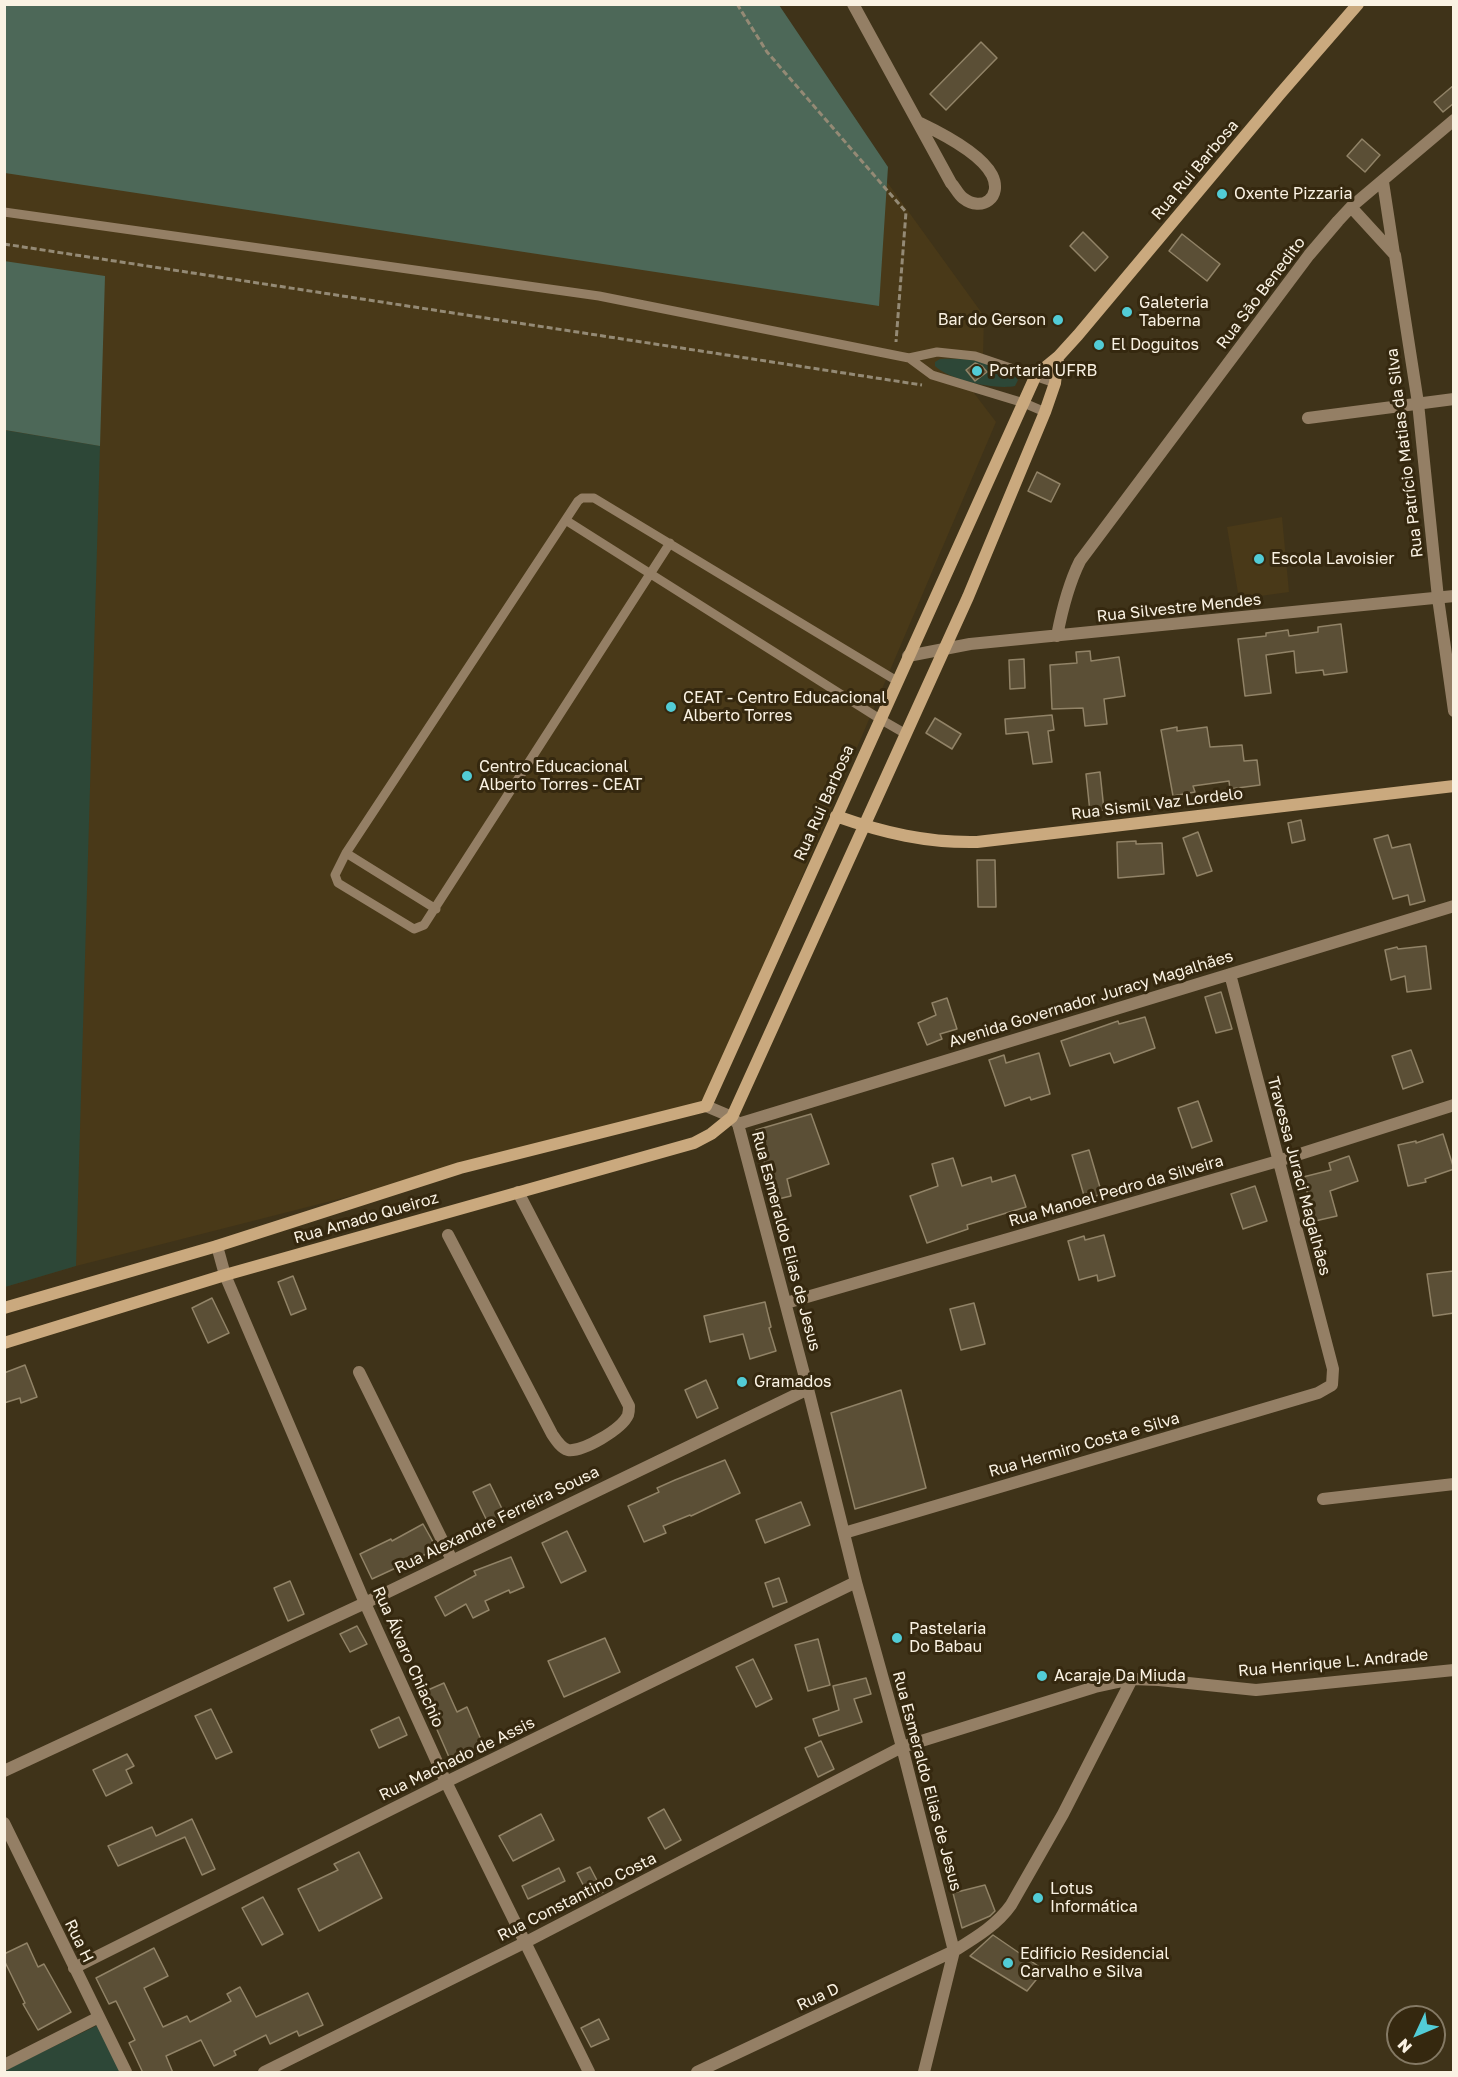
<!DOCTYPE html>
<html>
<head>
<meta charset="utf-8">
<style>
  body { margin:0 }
  #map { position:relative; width:1458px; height:2077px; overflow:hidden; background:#3f3319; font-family:"Golos Text",sans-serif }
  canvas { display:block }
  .frame { position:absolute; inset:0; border:6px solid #faf2e3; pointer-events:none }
  .north { position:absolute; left:1386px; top:2005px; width:60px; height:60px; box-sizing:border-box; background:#35280f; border:2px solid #847964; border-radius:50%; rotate:226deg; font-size:16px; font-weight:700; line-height:24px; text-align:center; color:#faf2e3 }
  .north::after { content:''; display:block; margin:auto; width:21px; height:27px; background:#52ccd6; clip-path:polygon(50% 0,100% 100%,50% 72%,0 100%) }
</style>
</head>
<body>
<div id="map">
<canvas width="1458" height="2077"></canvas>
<div class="frame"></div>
<div class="north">N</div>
</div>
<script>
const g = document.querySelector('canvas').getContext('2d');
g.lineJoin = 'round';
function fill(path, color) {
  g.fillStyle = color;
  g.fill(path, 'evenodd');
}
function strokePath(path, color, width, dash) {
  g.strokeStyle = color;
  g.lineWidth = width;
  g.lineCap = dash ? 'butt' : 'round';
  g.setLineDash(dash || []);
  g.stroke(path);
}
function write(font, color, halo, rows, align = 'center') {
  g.font = font + ' "Golos Text",sans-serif';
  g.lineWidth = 6;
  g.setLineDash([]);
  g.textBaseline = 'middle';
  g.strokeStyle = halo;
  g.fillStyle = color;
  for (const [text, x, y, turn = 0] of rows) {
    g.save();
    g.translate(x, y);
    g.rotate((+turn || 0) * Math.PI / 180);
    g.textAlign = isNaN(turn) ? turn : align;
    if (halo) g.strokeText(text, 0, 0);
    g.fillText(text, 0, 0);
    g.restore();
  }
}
const built = new Path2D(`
  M5 5H759L984 316 983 358 974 393 996 422 704 1106 76 1266 5 1287Z
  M1282 517 1289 592 1239 599 1227 527Z`);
const green = new Path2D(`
  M940 359C963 358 1004 360 1018 380L1015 386C995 390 949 380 935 366V362Z
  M4 430 100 446 76 1266 5 1287Z
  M100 2024 123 2072H5V2070Z`);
const forest = new Path2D(`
  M4 5H779L888 167 879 306 5 173Z
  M4 261 105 276 100 446 5 430Z`);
const building = new Path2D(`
  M981 42 997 58 946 110 930 94Z
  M1454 85V103L1443 112 1434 102Z
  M1362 139 1380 155 1365 172 1347 156Z
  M1083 232 1108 257 1095 271 1070 246Z
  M1182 234 1220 264 1207 281 1169 251Z
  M975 363 982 366 987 372 975 381 966 370Z
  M1037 472 1060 484 1051 502 1028 491Z
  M1341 624 1347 672 1324 675 1323 670 1296 673 1294 651 1266 655 1271 693 1245 696 1238 639 1266 636V633L1288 630 1289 636 1318 632V627Z
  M1090 651 1091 661 1119 657 1125 696 1104 699 1107 724 1085 726 1083 708 1052 709 1050 665 1077 663 1076 652Z
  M1024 659 1025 688 1010 689 1009 660Z
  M1052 715 1054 730 1048 731 1052 762 1033 764 1028 732 1006 734 1005 719Z
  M935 718 961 734 952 749 926 733Z
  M1177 727V731L1207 727 1210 747 1242 745 1244 761 1257 760 1260 785 1230 789 1229 781 1193 786 1195 792 1173 796 1161 730Z
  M1100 772 1104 810 1090 812 1086 774Z
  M1301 820 1305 840 1292 843 1288 823Z
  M1198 832 1212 871 1197 876 1183 838Z
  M1388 835 1392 848 1410 844 1425 901 1410 905 1408 895 1393 899 1374 839Z
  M1136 841V844L1162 843 1164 874 1118 878 1117 842Z
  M977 860H995L996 907H978Z
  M1426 946 1431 989 1407 992 1405 976 1391 980 1385 950 1397 947 1398 949Z
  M1221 992 1232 1029 1216 1033 1205 997Z
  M947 998 957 1029 940 1034 942 1039 927 1045 918 1023 936 1015 932 1003Z
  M1145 1017 1155 1048 1114 1063 1110 1053 1070 1066 1061 1041 1118 1021 1119 1024Z
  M1411 1050 1423 1082 1403 1089 1392 1056Z
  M1039 1053 1050 1094 1031 1100 1030 1097 1005 1106 989 1060 1004 1055 1006 1063Z
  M1198 1101 1212 1141 1192 1148 1178 1108Z
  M811 1114 829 1164 787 1179 791 1196 774 1200 756 1130Z
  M1443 1134 1454 1169 1425 1179 1426 1182 1408 1186 1398 1145 1416 1141V1143Z
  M1089 1150 1102 1194 1085 1199 1072 1155Z
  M1349 1156 1358 1181 1330 1191 1337 1216 1315 1221 1303 1177 1331 1170 1329 1163Z
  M953 1158 962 1186 991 1177 992 1182 1015 1175 1026 1207 967 1225 968 1229 927 1243 910 1196 938 1186 932 1164Z
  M1255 1186 1267 1221 1243 1229 1231 1194Z
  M1104 1235 1115 1276 1098 1281 1097 1275 1079 1280 1068 1241 1084 1236 1085 1240Z
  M1454 1271V1313L1433 1316 1427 1274Z
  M293 1276 306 1309 291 1315 278 1282Z
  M212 1298 229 1333 208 1343 192 1308Z
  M765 1302 771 1327 769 1328 776 1351 750 1359 743 1334 710 1342 704 1316Z
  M974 1303 985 1344 961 1350 950 1309Z
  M25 1365 37 1397 21 1403 20 1398 4 1403V1373Z
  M706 1380 718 1408 697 1418 685 1390Z
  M901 1390 926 1488 855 1509 831 1413Z
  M725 1460 740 1493 691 1516 690 1515 663 1526 666 1533 644 1542 628 1506 659 1492 657 1488 675 1480Z
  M490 1484 506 1517 489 1525 473 1492Z
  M801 1502 810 1525 765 1543 756 1520Z
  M423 1524 437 1549 372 1579 360 1554 391 1539 392 1541Z
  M567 1531 586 1571 561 1583 542 1543Z
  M511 1557 524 1587 510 1593 509 1590 485 1601 489 1610 473 1618 466 1604 445 1616 435 1597 476 1575 474 1571Z
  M779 1578 787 1602 773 1607 765 1583Z
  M290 1581 304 1614 288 1621 274 1588Z
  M357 1626 367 1644 350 1652 340 1634Z
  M605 1638 620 1672 564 1697 548 1661Z
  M818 1639 830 1685 808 1691 795 1645Z
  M753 1659 772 1699 756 1707 736 1667Z
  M866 1678 871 1694 854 1699 862 1722 819 1736 813 1719 839 1710 833 1686Z
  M444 1683 457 1712 467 1707 485 1749 452 1764 421 1693Z
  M211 1709 232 1752 216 1759 195 1716Z
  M399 1717 407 1735 379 1748 371 1730Z
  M821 1741 834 1769 818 1777 805 1748Z
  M127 1754 134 1766 126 1770 132 1783 106 1796 93 1770Z
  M664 1809 681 1840 665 1849 648 1818Z
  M541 1814 554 1840 513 1861 499 1836Z
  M192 1819 215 1869 202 1875 185 1837 118 1866 108 1846 152 1827 156 1836Z
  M359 1852 382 1898 319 1931 298 1889 338 1870 334 1864Z
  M590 1867 603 1892 590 1898 577 1873Z
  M559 1868 565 1881 528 1899 522 1886Z
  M985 1885 995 1911 990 1916 962 1928 953 1893Z
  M263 1897 283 1934 262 1945 242 1908Z
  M993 1935 1044 1970 1027 1991 970 1956Z
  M27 1943 38 1967 44 1964 71 2012 38 2030 23 2004 25 2003 4 1960V1954Z
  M154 1948 168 1976 144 1988 163 2027 187 2016 190 2022 231 2001 227 1994 240 1987 256 2017 308 1993 323 2025 299 2036 297 2031 270 2044 266 2035 234 2051 236 2055 214 2066 201 2040 166 2056 173 2073H143L129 2043 135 2040 116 2001 109 2004 96 1978Z
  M599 2019 609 2039 591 2047 581 2028Z`);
const path = new Path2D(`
  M737 4 767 52 906 212 896 342
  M4 244 922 385`);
const lane = new Path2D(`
  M4 212 599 296 909 358 932 375 1024 403 1045 412
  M909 358 937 352 975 356 1055 383
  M567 521 880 719 906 734
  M670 543 424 925 414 929 338 883 335 875 346 853 578 501 582 498H594L897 681
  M346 853 436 909`);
const street = new Path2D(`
  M853 4 951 183C955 187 958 194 963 198 982 213 1003 197 992 175 981 154 941 133 920 123
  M1383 182 1394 254
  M1351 207 1395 255 1418 403 1438 598 1454 711
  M1308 418 1454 399
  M1057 636C1062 610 1068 585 1080 561L1309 255 1338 221 1351 207 1454 120
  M908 656 970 644 1454 596
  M706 1106 732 1117 738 1124 808 1389 856 1582 902 1747 954 1951 924 2072
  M738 1124 1454 906
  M448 1235 552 1434C556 1440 561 1448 568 1450 583 1452 622 1429 628 1415 629 1412 629 1409 629 1406L518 1192
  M217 1246 225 1275 365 1603 446 1782 589 2072
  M786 1303 1278 1161 1454 1105
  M359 1372 452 1560
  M1323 1499 1454 1484
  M844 1533 1318 1393 1332 1385 1333 1369 1230 974
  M4 1771 365 1603 808 1389
  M4 1823 126 2072
  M74 1968 446 1782 856 1582
  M4 2065 99 2017
  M264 2072 526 1942 902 1747 1095 1687 1132 1679 1159 1680 1256 1690 1454 1670
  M697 2072 954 1951C975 1938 997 1925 1011 1905L1063 1814 1132 1679`);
const secondary = new Path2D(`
  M836 816C884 833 927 843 977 842L1454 786
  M4 1308 217 1246 460 1168 706 1106 1036 375 1058 357 1078 335 1280 94 1358 4
  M4 1343 225 1275 694 1143 711 1134 732 1117 968 597 1045 412 1055 383 1058 357`);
const markers = [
  [1222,194,6,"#52ccd6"],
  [1127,312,6,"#52ccd6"],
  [1058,320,6,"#52ccd6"],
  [1099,345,6,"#52ccd6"],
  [977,371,6,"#52ccd6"],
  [1259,559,6,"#52ccd6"],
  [671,707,6,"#52ccd6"],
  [467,776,6,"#52ccd6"],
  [742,1382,6,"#52ccd6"],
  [897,1638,6,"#52ccd6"],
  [1042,1676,6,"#52ccd6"],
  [1038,1898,6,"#52ccd6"],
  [1008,1963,6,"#52ccd6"]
];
const streetNames = [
  ["Rua Rui Barbosa",1195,170,-50],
  ["Rua São Benedito",1261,293,-53],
  ["Rua Patrício Matias da Silva",1405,453,-97],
  ["Rua Silvestre Mendes",1179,608,-6],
  ["Rua Rui Barbosa",824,803,-66],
  ["Rua Sismil Vaz Lordelo",1157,804,-7],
  ["Avenida Governador Juracy Magalhães",1091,999,-17],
  ["Travessa Juraci Magalhães",1299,1176,75],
  ["Rua Manoel Pedro da Silveira",1116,1191,-16],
  ["Rua Amado Queiroz",366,1218,-16],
  ["Rua Esmeraldo Elias de Jesus",786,1241,75],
  ["Rua Hermiro Costa e Silva",1084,1445,-16],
  ["Rua Alexandre Ferreira Sousa",497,1520,-26],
  ["Rua Álvaro Chiachio",408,1657,66],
  ["Rua Henrique L. Andrade",1333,1663,-5],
  ["Rua Machado de Assis",457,1759,-26],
  ["Rua Esmeraldo Elias de Jesus",927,1781,75],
  ["Rua Constantino Costa",577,1897,-27],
  ["Rua H",79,1941,64],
  ["Rua D",818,1997,-25]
];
const poiNames = [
  ["Oxente Pizzaria",1234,194],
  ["Galeteria",1139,303],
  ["Taberna",1139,321],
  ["Bar do Gerson",1046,320,"right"],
  ["El Doguitos",1111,345],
  ["Portaria UFRB",989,371],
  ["Escola Lavoisier",1271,559],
  ["CEAT - Centro Educacional",683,698],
  ["Alberto Torres",683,716],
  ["Centro Educacional",479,767],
  ["Alberto Torres - CEAT",479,785],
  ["Gramados",754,1382],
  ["Pastelaria",909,1629],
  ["Do Babau",909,1647],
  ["Acaraje Da Miuda",1054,1676],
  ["Lotus",1050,1889],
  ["Informática",1050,1907],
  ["Edificio Residencial",1020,1954],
  ["Carvalho e Silva",1020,1972]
];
fill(built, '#493918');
fill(green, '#2d4737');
fill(forest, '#4d6858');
fill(building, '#5b4f36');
strokePath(building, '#918367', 1.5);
strokePath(path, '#948a75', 3, [6, 3]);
strokePath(lane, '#947f65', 9);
strokePath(street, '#947f65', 12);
strokePath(secondary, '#caa97e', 12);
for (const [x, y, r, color] of markers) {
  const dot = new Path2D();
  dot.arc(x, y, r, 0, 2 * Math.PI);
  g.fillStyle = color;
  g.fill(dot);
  strokePath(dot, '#35280f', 2);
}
write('16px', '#faf2e3', '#35280f', streetNames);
write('16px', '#faf2e3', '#35280f', poiNames, 'left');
</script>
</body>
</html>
